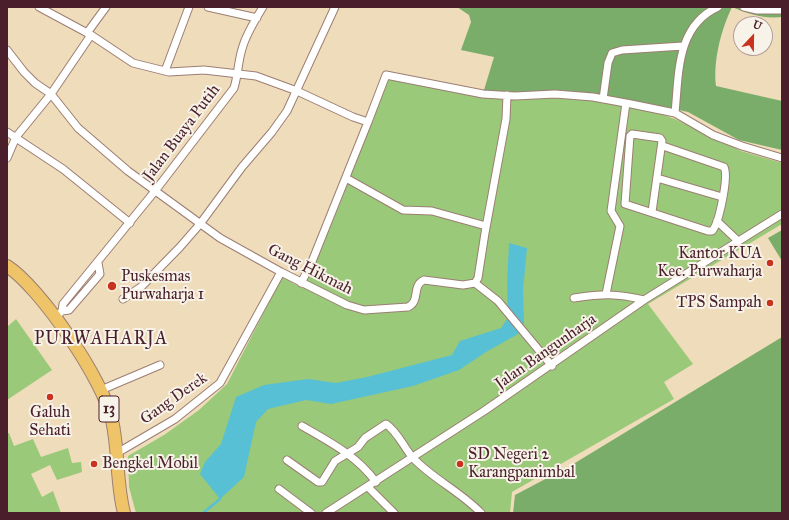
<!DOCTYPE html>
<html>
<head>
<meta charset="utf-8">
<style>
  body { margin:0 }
  #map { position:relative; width:789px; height:520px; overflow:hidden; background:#efdcbb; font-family:"IM FELL Great Primer",serif }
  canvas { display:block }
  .frame { position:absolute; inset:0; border:8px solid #4a1f2b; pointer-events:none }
  .north { position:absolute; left:733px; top:16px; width:40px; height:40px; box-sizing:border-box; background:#f7f3e8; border:1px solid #b29e9c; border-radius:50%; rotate:22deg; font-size:11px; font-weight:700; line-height:16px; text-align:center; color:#4a1f2b }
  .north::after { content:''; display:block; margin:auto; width:14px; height:18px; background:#c8321e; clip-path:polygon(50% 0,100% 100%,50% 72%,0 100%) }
</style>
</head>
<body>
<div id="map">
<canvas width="789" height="520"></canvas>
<div class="frame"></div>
<div class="north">U</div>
</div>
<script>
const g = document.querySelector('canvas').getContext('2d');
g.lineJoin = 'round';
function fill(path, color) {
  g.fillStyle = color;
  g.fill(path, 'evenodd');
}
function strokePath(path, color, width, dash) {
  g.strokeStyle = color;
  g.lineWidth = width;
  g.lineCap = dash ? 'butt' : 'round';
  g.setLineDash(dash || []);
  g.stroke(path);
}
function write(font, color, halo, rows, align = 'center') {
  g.font = font + ' "IM FELL Great Primer",serif';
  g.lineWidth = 4;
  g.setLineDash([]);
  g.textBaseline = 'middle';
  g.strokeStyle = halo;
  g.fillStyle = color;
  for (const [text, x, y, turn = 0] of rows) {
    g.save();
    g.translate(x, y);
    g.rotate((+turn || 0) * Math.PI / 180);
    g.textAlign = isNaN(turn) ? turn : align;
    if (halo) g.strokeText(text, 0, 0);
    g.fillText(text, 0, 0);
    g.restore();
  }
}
const green = new Path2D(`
  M387 78 527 98H561L589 100 659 113 677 120 741 151 782 163V224L648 304 693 364 664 382 674 399 512 492 510 513H136L129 487 128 456 164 435 199 410 227 384 282 277 302 288C337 221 360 148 387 78Z
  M16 319 52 370 7 400V327Z
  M7 433H9L14 446 33 439 41 457 68 448 72 463 81 462 82 472 57 480 50 465 31 474 42 497 53 491 61 513H7Z`);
const forest = new Path2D(`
  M457 7H782V17C764 19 749 14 732 7 721 30 713 61 716 86L782 101V150L739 140 688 112 647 103 560 90 506 93 484 90 494 57 461 50 471 22 469 15Z
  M782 230V261L768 238Z
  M782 337V513H513L515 495 570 466Z`);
const water = new Path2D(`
  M509 243 527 248 523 290 524 324 518 334 486 352 459 370 413 386 331 404 306 400 268 409 256 422 244 477 220 499 200 474 205 462 221 444 236 397 264 385 308 379 336 383 367 377 452 355 460 341 501 328 508 318 507 287Z`);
const stream = new Path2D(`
  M203 513 220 499`);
const minor = new Path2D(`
  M39 7 91 35 133 63 169 72 204 70 256 76 297 91 353 117 368 122 386 75 483 94 515 96 555 94 593 97 631 104 675 113 713 135 742 146 782 158
  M208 7 257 18
  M744 7 757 10H782
  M87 33 106 7
  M7 50 24 72 35 83 51 94 78 128 128 171 220 238 281 272 347 305 364 310 408 307C421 301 411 286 424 280L463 285 475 283
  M165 71 189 7
  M603 99 608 63 612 53 622 50 683 46
  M675 113C679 74 676 26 718 7
  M7 132 63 169 130 223
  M7 158 16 137 51 94 91 35
  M346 178 403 210 432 211 486 226
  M657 178 722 197
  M652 212 662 141 660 138 632 134 630 136 625 204 708 231H712C719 224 729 176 724 167L663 146
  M717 221 738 241
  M301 283 311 264 368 122
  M475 283 478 278 485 233 506 119 507 95
  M475 283 498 301 552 366
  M606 294 620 226 611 211 626 103
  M574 298C602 294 616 293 644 300
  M123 299 141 287 180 247 200 224 242 167 272 132 287 111 335 7
  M62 311 63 304 155 191 234 88C238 75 238 62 242 49 246 34 255 20 263 7
  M59 314 62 311 69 310 100 274 98 263
  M101 390 160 365
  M302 426C330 442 357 456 376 482
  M117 453 175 419 220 383 281 272
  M287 460 318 482H322L335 461 358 447 365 438 386 424C398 432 404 448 413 458 433 479 461 492 481 513
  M368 487 394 513
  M279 489 311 513
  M326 513 484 411 644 300 782 214`);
const trunk = new Path2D(`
  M7 266C40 287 104 381 112 420 119 451 116 482 124 513`);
const markers = [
  [770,263,4,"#c8321e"],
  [112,286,5,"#c8321e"],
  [770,303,4,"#c8321e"],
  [50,397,4,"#c8321e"],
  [94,464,4,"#c8321e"],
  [460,464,4,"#c8321e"]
];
const shields = [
  [109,409,20]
];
const shieldNames = [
  ["13",109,409]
];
const streetNames = [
  ["Jalan Buaya Putih",182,133,-53],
  ["Gang Hikmah",310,270,27],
  ["Jalan Bangunharja",546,352,-35],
  ["Gang Derek",174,399,-35]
];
const poiNames = [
  ["Kantor KUA",762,254,"right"],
  ["Kec. Purwaharja",762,272,"right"],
  ["Puskesmas",121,277],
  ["Purwaharja 1",121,295],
  ["TPS Sampah",762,303,"right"],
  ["Galuh",50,413,"center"],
  ["Sehati",50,431,"center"],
  ["SD Negeri 2",468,455],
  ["Karangpanimbal",468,473],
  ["Bengkel Mobil",102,464]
];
const quarterNames = [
  ["PURWAHARJA",101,340]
];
fill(green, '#99c979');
fill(forest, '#7aad69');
fill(water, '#58c0d5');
strokePath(stream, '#58c0d5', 2.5);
strokePath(minor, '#9c7e73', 9);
strokePath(trunk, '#9c7e73', 14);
strokePath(minor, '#fff', 7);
strokePath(trunk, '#efc469', 12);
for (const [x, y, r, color] of markers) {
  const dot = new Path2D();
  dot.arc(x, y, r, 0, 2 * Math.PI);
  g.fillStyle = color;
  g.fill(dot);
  strokePath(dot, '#f7f3e8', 1.5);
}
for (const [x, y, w] of shields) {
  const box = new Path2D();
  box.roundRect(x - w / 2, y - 13, w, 26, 3);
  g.fillStyle = '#f7f3e8';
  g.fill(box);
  strokePath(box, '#4a1f2b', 1);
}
write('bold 15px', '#4a1f2b', null, shieldNames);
write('16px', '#4a1f2b', '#f7f3e8', streetNames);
write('16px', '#4a1f2b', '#f7f3e8', poiNames, 'left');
g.letterSpacing = '1px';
write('18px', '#4a1f2b', '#f7f3e8', quarterNames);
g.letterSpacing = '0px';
</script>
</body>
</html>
